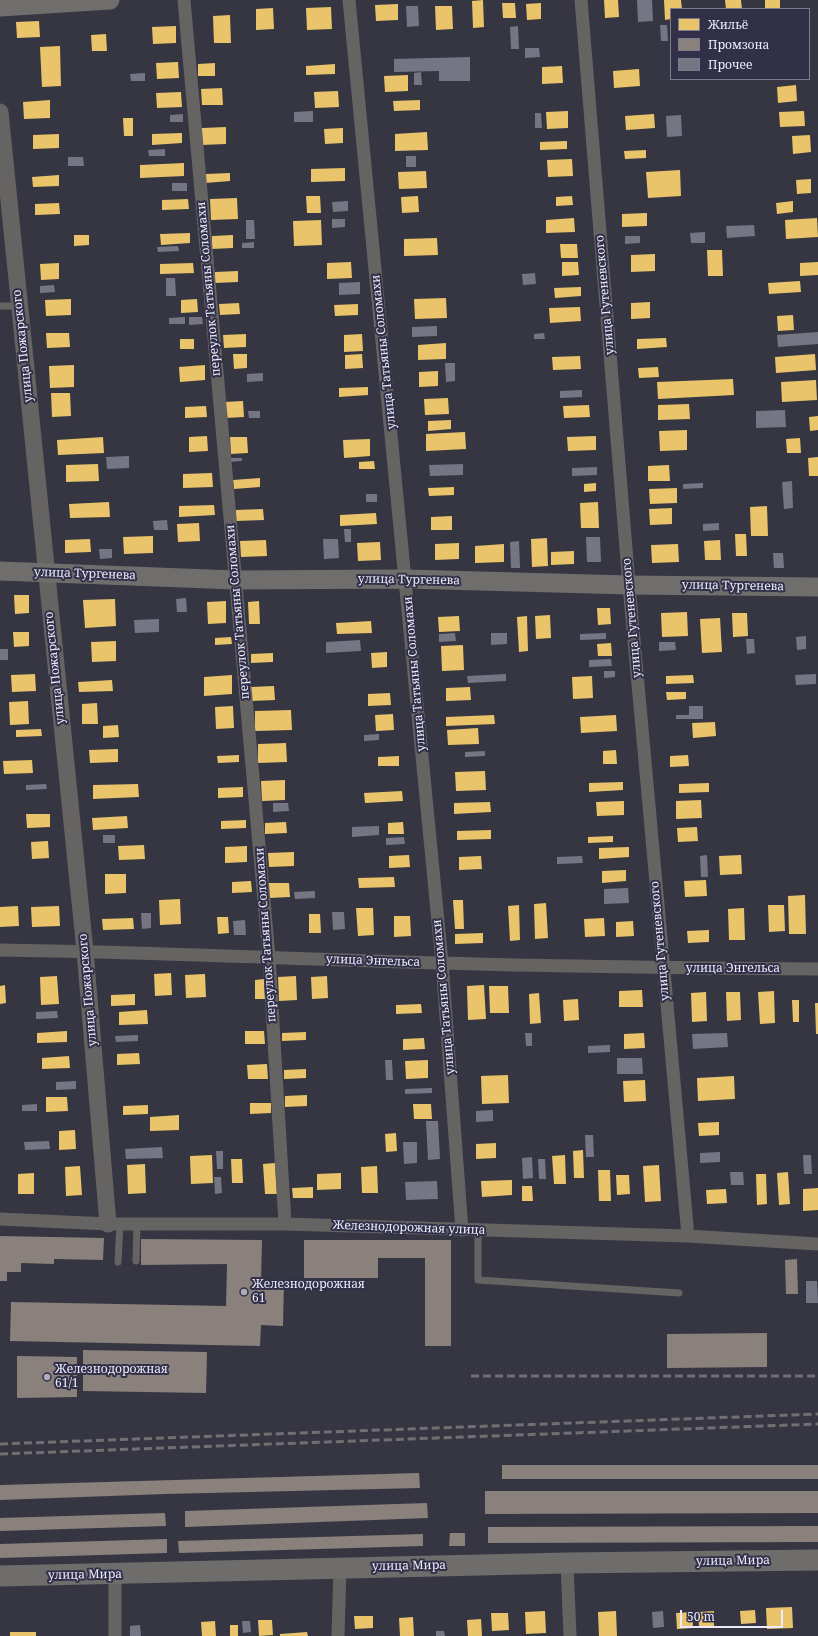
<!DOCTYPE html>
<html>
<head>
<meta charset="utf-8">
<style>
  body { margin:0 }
  #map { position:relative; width:818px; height:1636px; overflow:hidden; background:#363642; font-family:"Noto Serif",serif }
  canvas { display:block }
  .legend { position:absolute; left:670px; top:8px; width:140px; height:72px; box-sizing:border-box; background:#313048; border:1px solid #7b7b90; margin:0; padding:5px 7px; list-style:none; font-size:12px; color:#ebebfb }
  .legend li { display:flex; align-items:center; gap:8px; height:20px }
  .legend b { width:20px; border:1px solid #7b7b90 }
  .scale { position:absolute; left:680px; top:1610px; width:103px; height:18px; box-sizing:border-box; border:2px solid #ebebfb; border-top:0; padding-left:5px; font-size:12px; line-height:14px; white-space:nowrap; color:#ebebfb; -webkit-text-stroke:3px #313048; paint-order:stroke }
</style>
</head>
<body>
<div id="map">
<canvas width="818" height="1636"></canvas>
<ul class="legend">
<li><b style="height:11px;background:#e9c46a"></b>Жильё</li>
<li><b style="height:11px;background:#8a817c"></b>Промзона</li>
<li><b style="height:11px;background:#757584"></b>Прочее</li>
</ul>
<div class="scale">50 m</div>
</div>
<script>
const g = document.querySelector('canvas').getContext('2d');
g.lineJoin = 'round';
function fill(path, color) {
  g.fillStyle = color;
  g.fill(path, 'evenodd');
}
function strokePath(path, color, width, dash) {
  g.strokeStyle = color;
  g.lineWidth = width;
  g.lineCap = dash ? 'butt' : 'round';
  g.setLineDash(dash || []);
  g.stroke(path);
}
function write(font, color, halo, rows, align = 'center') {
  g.font = font + ' "Noto Serif",serif';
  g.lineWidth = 4;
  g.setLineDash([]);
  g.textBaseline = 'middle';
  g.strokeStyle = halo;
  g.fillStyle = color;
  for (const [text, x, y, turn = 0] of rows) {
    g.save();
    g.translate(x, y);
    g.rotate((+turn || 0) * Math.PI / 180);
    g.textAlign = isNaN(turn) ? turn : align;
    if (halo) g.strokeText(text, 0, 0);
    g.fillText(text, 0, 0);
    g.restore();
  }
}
const homes = new Path2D(`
  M483 0 484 27 473 28 472 1Z
  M604 0H618L619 17 605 18Z
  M664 0H681L682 9H671V19L665 20Z
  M725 0H741L742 9H726Z
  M765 0H780V9H765Z
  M502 3H515L516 18H503Z
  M541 3V19L527 20 526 4Z
  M398 4V20L376 21 375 5Z
  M435 6H452L453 29 436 30Z
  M331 7 332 29 307 30 306 8Z
  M273 8 274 29 256 30V9Z
  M230 15 231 43H214L213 16Z
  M39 21 40 37 17 38 16 22Z
  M176 26V43L153 44 152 27Z
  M106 34 107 51H92L91 35Z
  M60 46 61 86 42 87 40 47Z
  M178 62 179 78 157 79 156 63Z
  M215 63V76H198V64Z
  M335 64V74L306 75V66Z
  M562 66 563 83 542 84V67Z
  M639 69 640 86 614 88 613 71Z
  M408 75V91L385 92 384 76Z
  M796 85 797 101 778 103 777 87Z
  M222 88 223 105H202L201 89Z
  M338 91 339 107 315 108 314 92Z
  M181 92 182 107 157 108 156 93Z
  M50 100V118L24 119 23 102Z
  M420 100V110L394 111 393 101Z
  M568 111V128L547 129 546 112Z
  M804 111 805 126 780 127 779 112Z
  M654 114 655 128 626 130 625 116Z
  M123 118H133V136H124Z
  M226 127V144L202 145V128Z
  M343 128V143L325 144 324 129Z
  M427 132 428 150 395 151V134Z
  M182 133V143L152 145V134Z
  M59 134V148L33 149V135Z
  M810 135 811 152 793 154 792 136Z
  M567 141V149L540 150V142Z
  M646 150V158L625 159 624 151Z
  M572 159 573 176 548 177 547 160Z
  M184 163V176L140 178V165Z
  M345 168V181L311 182V169Z
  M680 170 681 196 648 198 646 172Z
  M426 171 427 188 399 189 398 172Z
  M230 173V181L205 183V174Z
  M59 175V186L33 187 32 177Z
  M811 179V193L797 194 796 180Z
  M306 196H320L321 213H307Z
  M418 196 419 212 402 213 401 197Z
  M572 196 573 205 556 206V197Z
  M237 198 238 219 211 220 210 199Z
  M188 199 189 209 162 210V200Z
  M793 201V212L777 214 776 203Z
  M59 203 60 214 35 215V204Z
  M647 213V226L622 227V214Z
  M574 218 575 232 546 233V220Z
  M817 218 818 237 786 239 785 220Z
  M321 220 322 245 294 246 293 221Z
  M190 233V243L161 245 160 234Z
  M74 235H89V245L74 246Z
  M233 235V248L212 249V236Z
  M437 238 438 255 404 256V239Z
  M560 244H577L578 258H561Z
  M707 250H722L723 276H708Z
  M655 254V271L631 272V255Z
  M351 262 352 278 327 279V263Z
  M562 262H578L579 275 562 276Z
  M818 262V275L800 276V263Z
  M59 263V279L41 280 40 264Z
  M193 263 194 273 160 274V264Z
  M238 271V282L215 283V272Z
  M800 281 801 292 769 294 768 283Z
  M581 287V296L555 298 554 288Z
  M446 298 447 318 415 319 414 299Z
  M71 299V315L46 316 45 300Z
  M197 299 198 312 181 313V300Z
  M650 302V318L631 319V303Z
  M239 303 240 314 220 315 219 304Z
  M358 304V315L335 316 334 305Z
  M580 307 581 321 550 323 549 308Z
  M793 315 794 330 778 331 777 316Z
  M46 333H69L70 347 47 348Z
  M246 334V347L224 348 223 335Z
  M362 334 363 351 344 352V335Z
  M666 338 667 347 637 349V339Z
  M180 339H194V349H180Z
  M446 343V359L418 360V345Z
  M233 354H247V368L234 369Z
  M362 354 363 368 345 369V355Z
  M815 354 816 370 776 373 775 357Z
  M580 356 581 369 553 370 552 357Z
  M74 365V387L50 388 49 366Z
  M205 365V380L180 382 179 367Z
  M658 367 659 377 639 378 638 368Z
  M438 371V386L419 387V372Z
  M733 379 734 395 658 399 657 382Z
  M816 380 817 400 782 402 781 382Z
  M368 387V395L339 397V388Z
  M51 393H70L71 416 52 417Z
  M448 398 449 414 425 415 424 399Z
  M243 401 244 417 225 418 224 402Z
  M689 404 690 419 658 420V405Z
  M589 405 590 417 564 418 563 406Z
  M206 406 207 417 185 418V407Z
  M818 416V430L810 431 809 417Z
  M451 420V429L428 431V421Z
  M687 430V450L660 451 659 431Z
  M465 432 466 449 426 451V434Z
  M207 436 208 451 189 452V437Z
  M596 436V450L568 451 567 437Z
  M103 437 104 453 58 455 57 440Z
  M230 437H247L248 453 231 454Z
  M800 438 801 453H787L786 439Z
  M370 439V456L344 458 343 440Z
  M818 457V476H809L808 458Z
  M374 461 375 469H359V462Z
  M98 464 99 481 66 482V465Z
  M669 465 670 481H648V466Z
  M212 473 213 487 183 488V474Z
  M260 478V487L234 489 233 480Z
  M596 483V491L584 492V484Z
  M454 487V495L429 496 428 488Z
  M677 488V503L650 504 649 489Z
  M109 502 110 517 70 518 69 504Z
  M598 502 599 528H581L580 503Z
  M214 505 215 515 179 517V506Z
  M767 506 768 536H751L750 507Z
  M672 508V524L650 525 649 509Z
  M263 509 264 520 236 521V510Z
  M376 513 377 524 340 526V515Z
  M452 516V530H431V517Z
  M199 523 200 541 178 542 177 524Z
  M735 534H746L747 556H736Z
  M153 536V553L124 554 123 537Z
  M547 538 548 566 532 567 531 539Z
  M90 539 91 552 65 553V540Z
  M266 540 267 556 241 557 240 541Z
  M720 540 721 560H705L704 541Z
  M380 542 381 560 358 561 357 543Z
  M459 543V559L435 560V544Z
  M504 544V562L475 563V546Z
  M678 544 679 562 652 563 651 545Z
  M574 551V564L551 565V552Z
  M14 595H29V613L15 614Z
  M115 599 116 626 85 628 83 600Z
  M226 601V623L208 624 207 602Z
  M259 601 260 624H249L248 602Z
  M597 608H610L611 624 598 625Z
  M687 612 688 636 662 637 661 613Z
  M732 613H747L748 636 733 637Z
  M550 615 551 638 536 639 535 616Z
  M459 616 460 631 439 632 438 617Z
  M527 616 528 651 519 652 517 617Z
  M720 618 722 652 702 653 700 619Z
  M371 621 372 633 337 634 336 623Z
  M13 632H29V646L14 647Z
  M231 637 232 644 215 645V638Z
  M116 641V661L92 662 91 642Z
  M611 643 612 656H598L597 644Z
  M463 645 464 670 442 671 441 646Z
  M387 652V667L372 668 371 653Z
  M273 653V662L251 663V654Z
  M35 674 36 691 12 692 11 675Z
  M232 675V694L204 696V677Z
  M693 675 694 683 666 684V676Z
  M592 676 593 698 573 699 572 677Z
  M112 680 113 691 79 692 78 682Z
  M274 686 275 700 251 701V687Z
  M470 687 471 700 446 701V688Z
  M666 692H686V699L667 700Z
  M390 693 391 705 368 706V694Z
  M28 701 29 724 10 725 9 702Z
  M97 703 98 724H82V704Z
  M233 706 234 728 216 729 215 707Z
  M291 710 292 730 255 731V711Z
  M393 714 394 730 376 731 375 715Z
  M494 715 495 724 446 726V717Z
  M616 715 617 731 581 733 580 717Z
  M715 722 716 736 693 738 692 723Z
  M118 725 119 737 103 738V726Z
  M478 728 479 744 448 745 447 730Z
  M41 729 42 736 16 737V730Z
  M286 743 287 762 258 763V744Z
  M118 749V762L90 763 89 750Z
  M616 750 617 764H603V751Z
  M239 755V762L218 763 217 756Z
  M688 755 689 766 670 767V756Z
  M399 756V766H378V757Z
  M32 760 33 773 4 774 3 761Z
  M485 771 486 790 456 791 455 772Z
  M285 780V800L262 801 261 781Z
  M623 782V790L589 792V783Z
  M709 783V792L679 793V784Z
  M138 784 139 797 93 799V785Z
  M243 787V797L218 798V788Z
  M402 791 403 801 365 803 364 793Z
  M701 800 702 818 676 819V801Z
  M624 801V815L597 816 596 802Z
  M490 802 491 812 454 814V803Z
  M26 814H50V827L27 828Z
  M127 816 128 828 93 830 92 818Z
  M246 820V828L221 829V821Z
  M286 822 287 833 265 834V823Z
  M403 822 404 834H388V823Z
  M697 827 698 841 678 842 677 828Z
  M491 830V839L457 840V831Z
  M613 836V842L588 843V837Z
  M48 841 49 858 32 859 31 842Z
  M144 845 145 859 119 860 118 846Z
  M247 846V862L225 863V847Z
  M629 847V857L599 859V848Z
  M294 852V866L269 867 268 853Z
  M409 855 410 867 389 868V856Z
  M741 855 742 874 720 875 719 856Z
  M481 856 482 869 459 870V857Z
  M626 870V881L602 883V871Z
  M105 874H126V893L105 894Z
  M394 877 395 887 359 888 358 878Z
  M706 880 707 896 685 897 684 881Z
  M251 881 252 892 232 893V882Z
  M268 883H289L290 897 269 898Z
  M805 895 806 934H789L788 896Z
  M180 899 181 924 160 925 159 900Z
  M453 900H463L464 929H455Z
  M546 903 548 938 535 939 534 904Z
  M519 905 520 940 510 941 508 906Z
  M768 905H784L785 931 769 932Z
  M18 906 19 926 0 927V907Z
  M59 906 60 926 32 927 31 907Z
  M356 908H373L374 935 358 936Z
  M744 908 745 940H729L728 909Z
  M309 914H320L321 933H309Z
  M394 916H410L411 936 394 937Z
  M217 917H228L229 933 218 934Z
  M133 918 134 929 103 930 102 919Z
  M604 918 605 936 585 937 584 919Z
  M633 921 634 936 616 937V922Z
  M709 930V942L688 943 687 931Z
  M483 933V943L455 944V934Z
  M171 973 172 995 155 996 154 974Z
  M205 974 206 997 186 998 185 975Z
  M57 976 59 1004 41 1005 40 977Z
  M296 976 297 1000 279 1001 278 977Z
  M327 976 328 998 312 999 311 977Z
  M264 979 265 999H255V980Z
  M5 985 6 1003 0 1004V986Z
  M484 985 486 1019 468 1020 467 986Z
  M489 986H508L509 1013H490Z
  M642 990 643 1007H619V991Z
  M774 991 775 1023 760 1024 758 992Z
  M706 992 707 1021 692 1022 691 993Z
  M726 992H740L741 1020 727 1021Z
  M539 993 541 1023 530 1024 529 994Z
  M135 994V1005L111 1006V995Z
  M578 999 579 1020 564 1021 563 1000Z
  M792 1000H799V1022H793Z
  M815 1003H818V1034H816Z
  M421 1004 422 1013 396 1014V1005Z
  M147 1010 148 1024 119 1025V1012Z
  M67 1031V1042L37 1043V1033Z
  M245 1031H264L265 1044H245Z
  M306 1032V1040L282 1041V1033Z
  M644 1033 645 1048 624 1049V1034Z
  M424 1038 425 1049 403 1050V1039Z
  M139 1053 140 1064 117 1065V1054Z
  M69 1056 70 1068 42 1069V1058Z
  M428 1060V1078L406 1079 405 1061Z
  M267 1064 268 1079H248L247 1065Z
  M306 1069V1078L284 1079V1070Z
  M508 1075 509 1103 482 1104 481 1076Z
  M734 1076 735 1099 698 1101 697 1078Z
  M645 1080 646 1101 624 1102 623 1081Z
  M307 1095V1106L285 1107V1096Z
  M46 1097H67L68 1111 46 1112Z
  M250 1103H271V1113L250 1114Z
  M413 1104H431L432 1119H414Z
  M148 1105V1114L123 1115V1106Z
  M179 1115V1130L150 1131V1117Z
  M719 1122V1135L699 1136 698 1123Z
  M75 1130 76 1149 59 1150V1131Z
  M396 1133 397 1151 386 1152 385 1134Z
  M496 1143V1158L476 1159V1144Z
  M583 1150 584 1178H574L573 1151Z
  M212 1155 213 1183 191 1184 190 1156Z
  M565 1155 566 1184H554L552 1156Z
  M231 1159H242L243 1183H232Z
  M275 1163 277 1194H265L263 1164Z
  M145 1164 146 1193 128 1194 127 1165Z
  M659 1165 661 1201 645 1202 643 1166Z
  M80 1166 82 1195 66 1196 65 1167Z
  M377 1166 378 1193H362L361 1167Z
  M598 1170H610L611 1201H599Z
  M788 1172 790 1204 779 1205 777 1173Z
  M34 1173V1194H18V1174Z
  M341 1173V1189L317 1190V1174Z
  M756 1174H766L767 1204 757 1205Z
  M616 1175H629L630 1194 617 1195Z
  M512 1180V1195L482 1197 481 1181Z
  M522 1186H532L533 1201H522Z
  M313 1187V1198H293L292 1188Z
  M818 1188V1210L803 1211V1189Z
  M726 1189 727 1203 707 1204 706 1190Z
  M792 1607 793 1628 767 1629 766 1608Z
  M755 1610 756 1623 741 1624 740 1611Z
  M545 1611 546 1633 526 1634 525 1612Z
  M616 1611 617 1636H599L598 1612Z
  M714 1611V1626L699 1627 698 1612Z
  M692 1612 693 1628 677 1629 676 1613Z
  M491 1613H508L509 1630 492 1631Z
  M354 1616H373V1628L355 1629Z
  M413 1617 414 1636H400L399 1618Z
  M481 1619 482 1636H468L467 1620Z
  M258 1620H272L273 1635 259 1636Z
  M215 1621 216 1636H202L201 1622Z
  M230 1625H238V1636H230Z
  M10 1632H36V1636H10Z
  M307 1632 308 1636H280V1634Z`);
const industry = new Path2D(`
  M0 1236 104 1238 103 1260 54 1259V1264L21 1263V1272H7V1281H0Z
  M141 1239 262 1240 261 1281H284L283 1326 261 1325 260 1346 10 1341 11 1302 226 1306 227 1264 141 1265Z
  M304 1240H451V1346H425V1258H378V1278H304Z
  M797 1259 798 1294H786L785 1260Z
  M767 1333V1367L667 1368V1334Z
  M83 1350 207 1352 206 1393 83 1391Z
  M17 1356 77 1357V1397L17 1398Z
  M502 1465H818V1479H502Z
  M419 1473 420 1488 165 1494 0 1500V1485Z
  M485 1491H818V1513L485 1514Z
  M427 1503 428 1518 185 1527V1511Z
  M165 1513 166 1526 0 1531V1518Z
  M818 1526V1542L488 1543V1527Z
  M450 1533H465V1546H449Z
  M423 1534V1546L179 1553 178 1541Z
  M167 1539V1553L0 1558V1544Z`);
const building = new Path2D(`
  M637 0H652L653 21 638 22Z
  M406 6H418L419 26 407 27Z
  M660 25H667L668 41H661Z
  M518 26 519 49H511L510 27Z
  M525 48H539L540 57 525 58Z
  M470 57V81H439V71L394 72V59Z
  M421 72 422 85H414V73Z
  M145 73V81H131L130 74Z
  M313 111V122H294V112Z
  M535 113H541L542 128H535Z
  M183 114V122H170V115Z
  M681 115 682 136 667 137 666 116Z
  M165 149V156H149L148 150Z
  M406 156H416V167H406Z
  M68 157H83L84 166H68Z
  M172 183H187V191H172Z
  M348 201V211L333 212 332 202Z
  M332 219H345V227L332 228Z
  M246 220H254L255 239H246Z
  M754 225 755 236 727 238 726 226Z
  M705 232V243H691L690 233Z
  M625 236H640V243L625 244Z
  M254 242V248H242V243Z
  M178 246 179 251 158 252 157 247Z
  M535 273 536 284 523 285 522 274Z
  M166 278H175L176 296H166Z
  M360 282V294L339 295V283Z
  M54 285 55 292 40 293V286Z
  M185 317V324H169V318Z
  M189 317H202L203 324 189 325Z
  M437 326V336L412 337V327Z
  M818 332V344L778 347 777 335Z
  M544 333 545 339H534V334Z
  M445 363H455V381L446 382Z
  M263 373V381L247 382V374Z
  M582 390V397L560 398V391Z
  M785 410 786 427 756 428V411Z
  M248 411H260V418H249Z
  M129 456V468L107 469 106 457Z
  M229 458H242V461L229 462Z
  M463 464V475L430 476 429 465Z
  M597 467V475L572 476V468Z
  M792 481 793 508 784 509 782 482Z
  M703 483V488L683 489V484Z
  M366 494H377V502H366Z
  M167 520 168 530H154L153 521Z
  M719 523V530L703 531V524Z
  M344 529H351V542H345Z
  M586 537H600L601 562H587Z
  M323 539H338L339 558 324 559Z
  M519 541 520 568H511L510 542Z
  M99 549H112V558L100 559Z
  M773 553H783L784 568H774Z
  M186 598 187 612H177L176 599Z
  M159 619V632L135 633 134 620Z
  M455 633 456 641 439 642V634Z
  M491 633H507V644L491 645Z
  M606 633V639L580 640V634Z
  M806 636V649L797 650 796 637Z
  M746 639H754L755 653 747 654Z
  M360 640 361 651 326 653V642Z
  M659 642H675L676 650 659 651Z
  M0 649H8V660H0Z
  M611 659 612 666 589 667V660Z
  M604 671H615V677L604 678Z
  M506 674V681L468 683 467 676Z
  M816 674V684L796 685 795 675Z
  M689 706H703V719H676V715H689Z
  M379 734V740L364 741V735Z
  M485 751V756L465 757V752Z
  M46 784 47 789 26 790V785Z
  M273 803H288L289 811 273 812Z
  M379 826V835L352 837V827Z
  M103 835H115V843H103Z
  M404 837 405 844 386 845V838Z
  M707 855 708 877H701L700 856Z
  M582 856 583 863 557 864V857Z
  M628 888 629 903 604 904V889Z
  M315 891V898L295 899 294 892Z
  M332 912H344L345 929 333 930Z
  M141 913H151V928L142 929Z
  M245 920 246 935H234L233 921Z
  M57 1011 58 1018 36 1019V1012Z
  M525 1033H532V1046H526Z
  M727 1033 728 1047 693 1049 692 1034Z
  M138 1035V1041L116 1042 115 1036Z
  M610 1045V1052L588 1053V1046Z
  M617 1058H642L643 1074H617Z
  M385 1060H392L393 1080H386Z
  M76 1081V1089L56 1090V1082Z
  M432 1088V1093L405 1094V1089Z
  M37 1104V1111H22V1105Z
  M493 1110V1121L476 1122V1111Z
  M426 1121H438L440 1159 428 1160Z
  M585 1135H593L594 1157H586Z
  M49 1141 50 1149 25 1150 24 1142Z
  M403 1142H417V1163L404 1164Z
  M162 1147 163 1158 126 1159 125 1149Z
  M216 1151H223V1169H217Z
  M720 1152V1162L700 1163V1153Z
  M803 1155H811L812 1174H804Z
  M532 1157 533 1178 523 1179 522 1158Z
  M538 1159H545L546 1179H539Z
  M730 1172H743L744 1185H731Z
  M214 1177H221L222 1193 215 1194Z
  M437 1181 438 1199 406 1200 405 1182Z
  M806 1281H817L818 1303H806Z
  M663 1611 664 1627 653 1628 652 1612Z
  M242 1621H250L251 1632 243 1633Z
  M140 1625 141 1636H130V1626Z
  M436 1631H444L445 1636H436Z`);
const service = new Path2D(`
  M0 306H19
  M478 1230V1280L679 1293
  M136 1261 137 1224
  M118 1262 120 1224`);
const minor = new Path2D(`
  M184 0 269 957 285 1224
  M349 0 442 963 462 1230
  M581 0 629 585 688 1236
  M0 950C148 952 296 959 444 963 569 967 693 968 818 969
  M0 1219 108 1224H285L688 1236 818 1244
  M567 1563 570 1636
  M115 1574V1636
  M338 1636 340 1568`);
const tertiary = new Path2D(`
  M0 112 85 951 108 1224`);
const secondary = new Path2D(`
  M0 7 110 0
  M0 571 235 580 406 579 629 585 818 587`);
const primary = new Path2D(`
  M0 1576 567 1563 818 1560`);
const rail = new Path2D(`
  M471 1376H818
  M0 1444 818 1414
  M0 1454 818 1424`);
const markers = [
  [244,1292,4,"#acacba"],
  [47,1377,4,"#acacba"]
];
const streetNames = [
  ["переулок Татьяны Соломахи",209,289,-95],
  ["улица Гутеневского",605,295,-95],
  ["улица Пожарского",23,346,-96],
  ["улица Татьяны Соломахи",384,352,-96],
  ["улица Тургенева",85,574,2],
  ["улица Тургенева",409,580,1],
  ["улица Тургенева",733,586,1],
  ["переулок Татьяны Соломахи",238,612,-95],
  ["улица Гутеневского",632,618,-95],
  ["улица Пожарского",55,668,-96],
  ["улица Татьяны Соломахи",415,674,-95],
  ["переулок Татьяны Соломахи",266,935,-94],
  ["улица Гутеневского",660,941,-95],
  ["улица Энгельса",373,961,2],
  ["улица Энгельса",733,969],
  ["улица Пожарского",88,990,-95],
  ["улица Татьяны Соломахи",444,997,-95],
  ["Железнодорожная улица",409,1228,2],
  ["улица Мира",733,1561,-1],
  ["улица Мира",409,1566,-1],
  ["улица Мира",85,1575,-1]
];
const poiNames = [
  ["Железнодорожная",252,1285],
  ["61",252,1299],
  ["Железнодорожная",55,1370],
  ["61/1",55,1384]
];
fill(homes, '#e9c46a');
fill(industry, '#8a817c');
fill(building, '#757584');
strokePath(service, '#656462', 7);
strokePath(minor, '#656462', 13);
strokePath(tertiary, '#656462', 17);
strokePath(secondary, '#706e6c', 19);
strokePath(primary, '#6e6d6c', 21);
strokePath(rail, '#706f72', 3, [8, 4]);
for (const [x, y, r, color] of markers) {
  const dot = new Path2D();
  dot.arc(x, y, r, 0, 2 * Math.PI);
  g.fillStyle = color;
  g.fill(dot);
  strokePath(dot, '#313048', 1.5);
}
write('12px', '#ebebfb', '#313048', streetNames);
write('12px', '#ebebfb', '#313048', poiNames, 'left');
</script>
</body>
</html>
